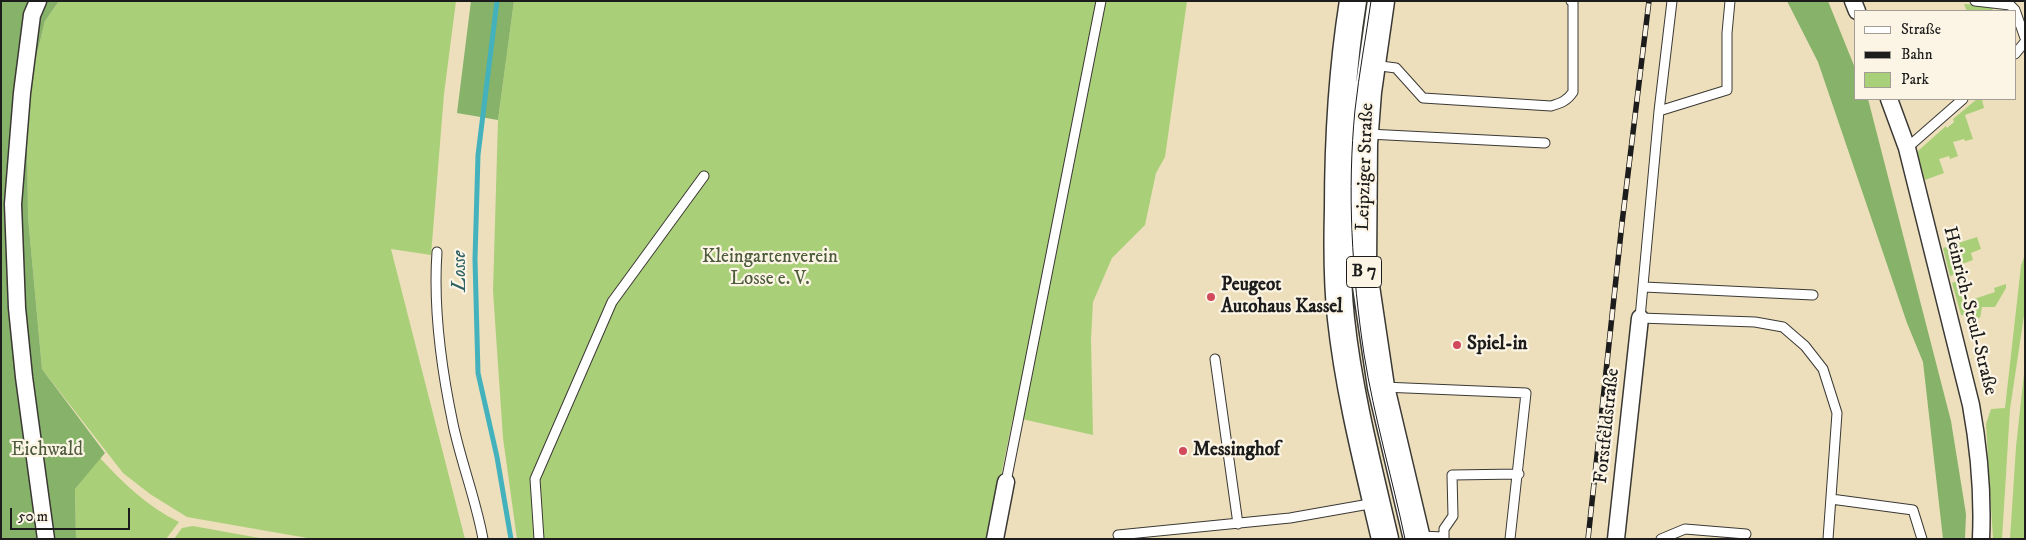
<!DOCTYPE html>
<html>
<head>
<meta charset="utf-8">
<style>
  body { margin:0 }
  #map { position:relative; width:2026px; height:540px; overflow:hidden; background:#eddfbc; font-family:"IM FELL DW Pica",serif }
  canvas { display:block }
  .frame { position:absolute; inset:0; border:2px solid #1c1c1c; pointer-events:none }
  .legend { position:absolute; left:1854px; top:10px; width:162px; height:90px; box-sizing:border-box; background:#fcf5e5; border:1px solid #a29e95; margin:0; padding:6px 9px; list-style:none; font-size:15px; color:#1c1c1c }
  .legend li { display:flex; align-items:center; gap:10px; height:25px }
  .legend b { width:25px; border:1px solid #a29e95 }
  .scale { position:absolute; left:10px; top:508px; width:120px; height:22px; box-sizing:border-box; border:2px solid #1c1c1c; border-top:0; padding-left:6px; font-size:15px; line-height:18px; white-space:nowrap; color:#1c1c1c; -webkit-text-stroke:4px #fcf5e5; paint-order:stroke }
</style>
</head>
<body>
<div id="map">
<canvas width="2026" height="540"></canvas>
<div class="frame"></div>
<ul class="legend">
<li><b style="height:6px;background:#fff"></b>Straße</li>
<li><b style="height:6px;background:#1c1c1c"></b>Bahn</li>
<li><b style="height:14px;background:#a9cf79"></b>Park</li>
</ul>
<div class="scale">50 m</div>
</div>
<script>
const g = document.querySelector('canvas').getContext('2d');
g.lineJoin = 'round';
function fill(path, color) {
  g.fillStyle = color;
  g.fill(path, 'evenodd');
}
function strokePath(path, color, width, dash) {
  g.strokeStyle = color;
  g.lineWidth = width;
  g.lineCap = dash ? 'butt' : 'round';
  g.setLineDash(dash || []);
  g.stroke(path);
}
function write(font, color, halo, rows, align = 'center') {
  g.font = font + ' "IM FELL DW Pica",serif';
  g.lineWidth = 4.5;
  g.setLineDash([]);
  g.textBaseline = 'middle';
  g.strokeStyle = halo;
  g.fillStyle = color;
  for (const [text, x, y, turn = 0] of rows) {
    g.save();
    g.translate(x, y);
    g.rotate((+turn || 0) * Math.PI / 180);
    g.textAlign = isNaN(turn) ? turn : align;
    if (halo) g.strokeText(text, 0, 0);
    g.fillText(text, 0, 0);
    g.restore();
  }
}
const green = new Path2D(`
  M59 1H456L444 94 431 255 391 249 465 539H313L187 517 150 494 123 473 42 369 28 217 27 132 33 70 45 21Z
  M514 1H1187L1165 157 1156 173 1145 225 1112 258 1093 302 1091 339 1093 435 1013 417 988 539H517L503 438 493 291 498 120Z
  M1964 4 1993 6V9L1991 11H1967Z
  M1977 99 1982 100 1984 108 1965 115 1973 139 1965 141 1964 139 1953 142 1958 156 1950 159 1949 156 1939 159 1944 173 1925 180 1917 153 1919 150 1946 126 1947 128 1954 122 1953 119Z
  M1977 237 1981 249 1971 253 1973 260 1962 264 1964 272 1950 276 1943 248Z
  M2025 254V309L2010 409 2002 539H1993L1986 424 1991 409 2005 408 2021 266Z
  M1961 279 1963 285 1958 286 1965 306 1975 302 1974 299 1995 292 1994 288 2006 284V288L1995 307H1982L1980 318 1961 315 1952 283Z
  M2025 364V539H2010L2016 447Z
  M100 458C123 483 148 507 179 522L166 539H76L75 489Z
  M193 526 265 539H174L182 528Z`);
const forest = new Path2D(`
  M1 1H59L45 21 33 70 27 132 28 217 42 369 105 453 75 489 76 539H1Z
  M471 1H514L498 120 457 113Z
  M1787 1H1828L1855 68V99H1868L1951 421 1966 514 1965 539H1943L1923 362 1907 323 1818 62Z`);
const stream = new Path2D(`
  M497 1 478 155 475 259 478 373 497 457 511 539`);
const service = new Path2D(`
  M1672 1 1659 111 1640 318 1755 322 1783 327 1805 346 1823 369 1837 413 1828 539
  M1975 1 2010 5 2015 10 2025 38
  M2015 54 2025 42
  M1373 65 1396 68 1423 98 1551 106C1561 103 1567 101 1573 92V2L1571 1
  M1659 111 1727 90V33L1730 1
  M1368 134 1545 143
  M1907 148 1963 99
  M437 252C433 309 441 367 453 424 461 462 476 500 483 539
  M1644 287 1813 295
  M1215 359 1238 524
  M1383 387 1526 393 1510 539
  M1006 482 1101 1
  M1831 499 1913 510 1922 539
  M1118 535 1290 518 1375 503
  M1420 536 1444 537
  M539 539 535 479 612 302 704 176
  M1444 539V529L1453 516 1452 475 1519 474
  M1661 539 1685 529 1746 534`);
const minor = new Path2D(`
  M38 1 32 15 22 93 13 204 17 308 24 377 46 539
  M1853 1 1857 11
  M1889 99 1907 148 1971 405C1979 449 1983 494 1981 539
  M995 539 1006 482
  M1616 539 1640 318`);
const primary = new Path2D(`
  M1353 1C1342 70 1338 140 1338 209 1337 246 1337 283 1341 319 1349 393 1368 466 1385 539
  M1381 1 1368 92 1364 144 1363 266 1381 387 1417 539`);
const tram = new Path2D(`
  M1371 1C1366 37 1359 73 1355 110 1347 191 1352 274 1364 354 1374 417 1392 477 1405 539`);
const rail = new Path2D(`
  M1588 539 1622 223 1649 1`);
const markers = [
  [1211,297,5,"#d1495b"],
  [1457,345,5,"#d1495b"],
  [1183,451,5,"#d1495b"]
];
const shields = [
  [1364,272,35]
];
const shieldNames = [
  ["B 7",1364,272]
];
const streetNames = [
  ["Leipziger Straße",1366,167,-88],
  ["Heinrich-Steul-Straße",1969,311,76],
  ["Forstfeldstraße",1608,426,-84]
];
const parkNames = [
  ["Kleingartenverein",770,258],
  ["Losse e. V.",770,280],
  ["Eichwald",47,451]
];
const poiNames = [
  ["Peugeot",1221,286],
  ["Autohaus Kassel",1221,308],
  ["Spiel-in",1467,345],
  ["Messinghof",1193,451]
];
const waterNames = [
  ["Losse",461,271,-90]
];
fill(green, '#a9cf79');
fill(forest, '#86b269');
strokePath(stream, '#43b2bd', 5);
strokePath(service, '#3b3934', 11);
strokePath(minor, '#3b3934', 19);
strokePath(primary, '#3b3934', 29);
strokePath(service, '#fff', 9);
strokePath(minor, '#fff', 16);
strokePath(primary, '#fff', 26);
strokePath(tram, '#1c1c1c', 1);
strokePath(rail, '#1c1c1c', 5.5);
strokePath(rail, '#fcf5e5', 4, [11]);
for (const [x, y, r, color] of markers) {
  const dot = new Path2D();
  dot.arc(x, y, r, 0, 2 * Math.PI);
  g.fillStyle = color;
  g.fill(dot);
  strokePath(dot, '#fcf5e5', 2);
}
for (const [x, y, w] of shields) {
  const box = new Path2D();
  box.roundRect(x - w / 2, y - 15.5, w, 31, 4);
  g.fillStyle = '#fcf5e5';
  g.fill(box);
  strokePath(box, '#1c1c1c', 1);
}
write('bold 18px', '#1c1c1c', null, shieldNames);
write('19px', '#1c1c1c', '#fcf5e5', streetNames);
write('19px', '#4d5b3d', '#fcf5e5', parkNames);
write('bold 19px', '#1c1c1c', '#fcf5e5', poiNames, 'left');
write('italic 20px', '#2e6064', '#fcf5e5', waterNames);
</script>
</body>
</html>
